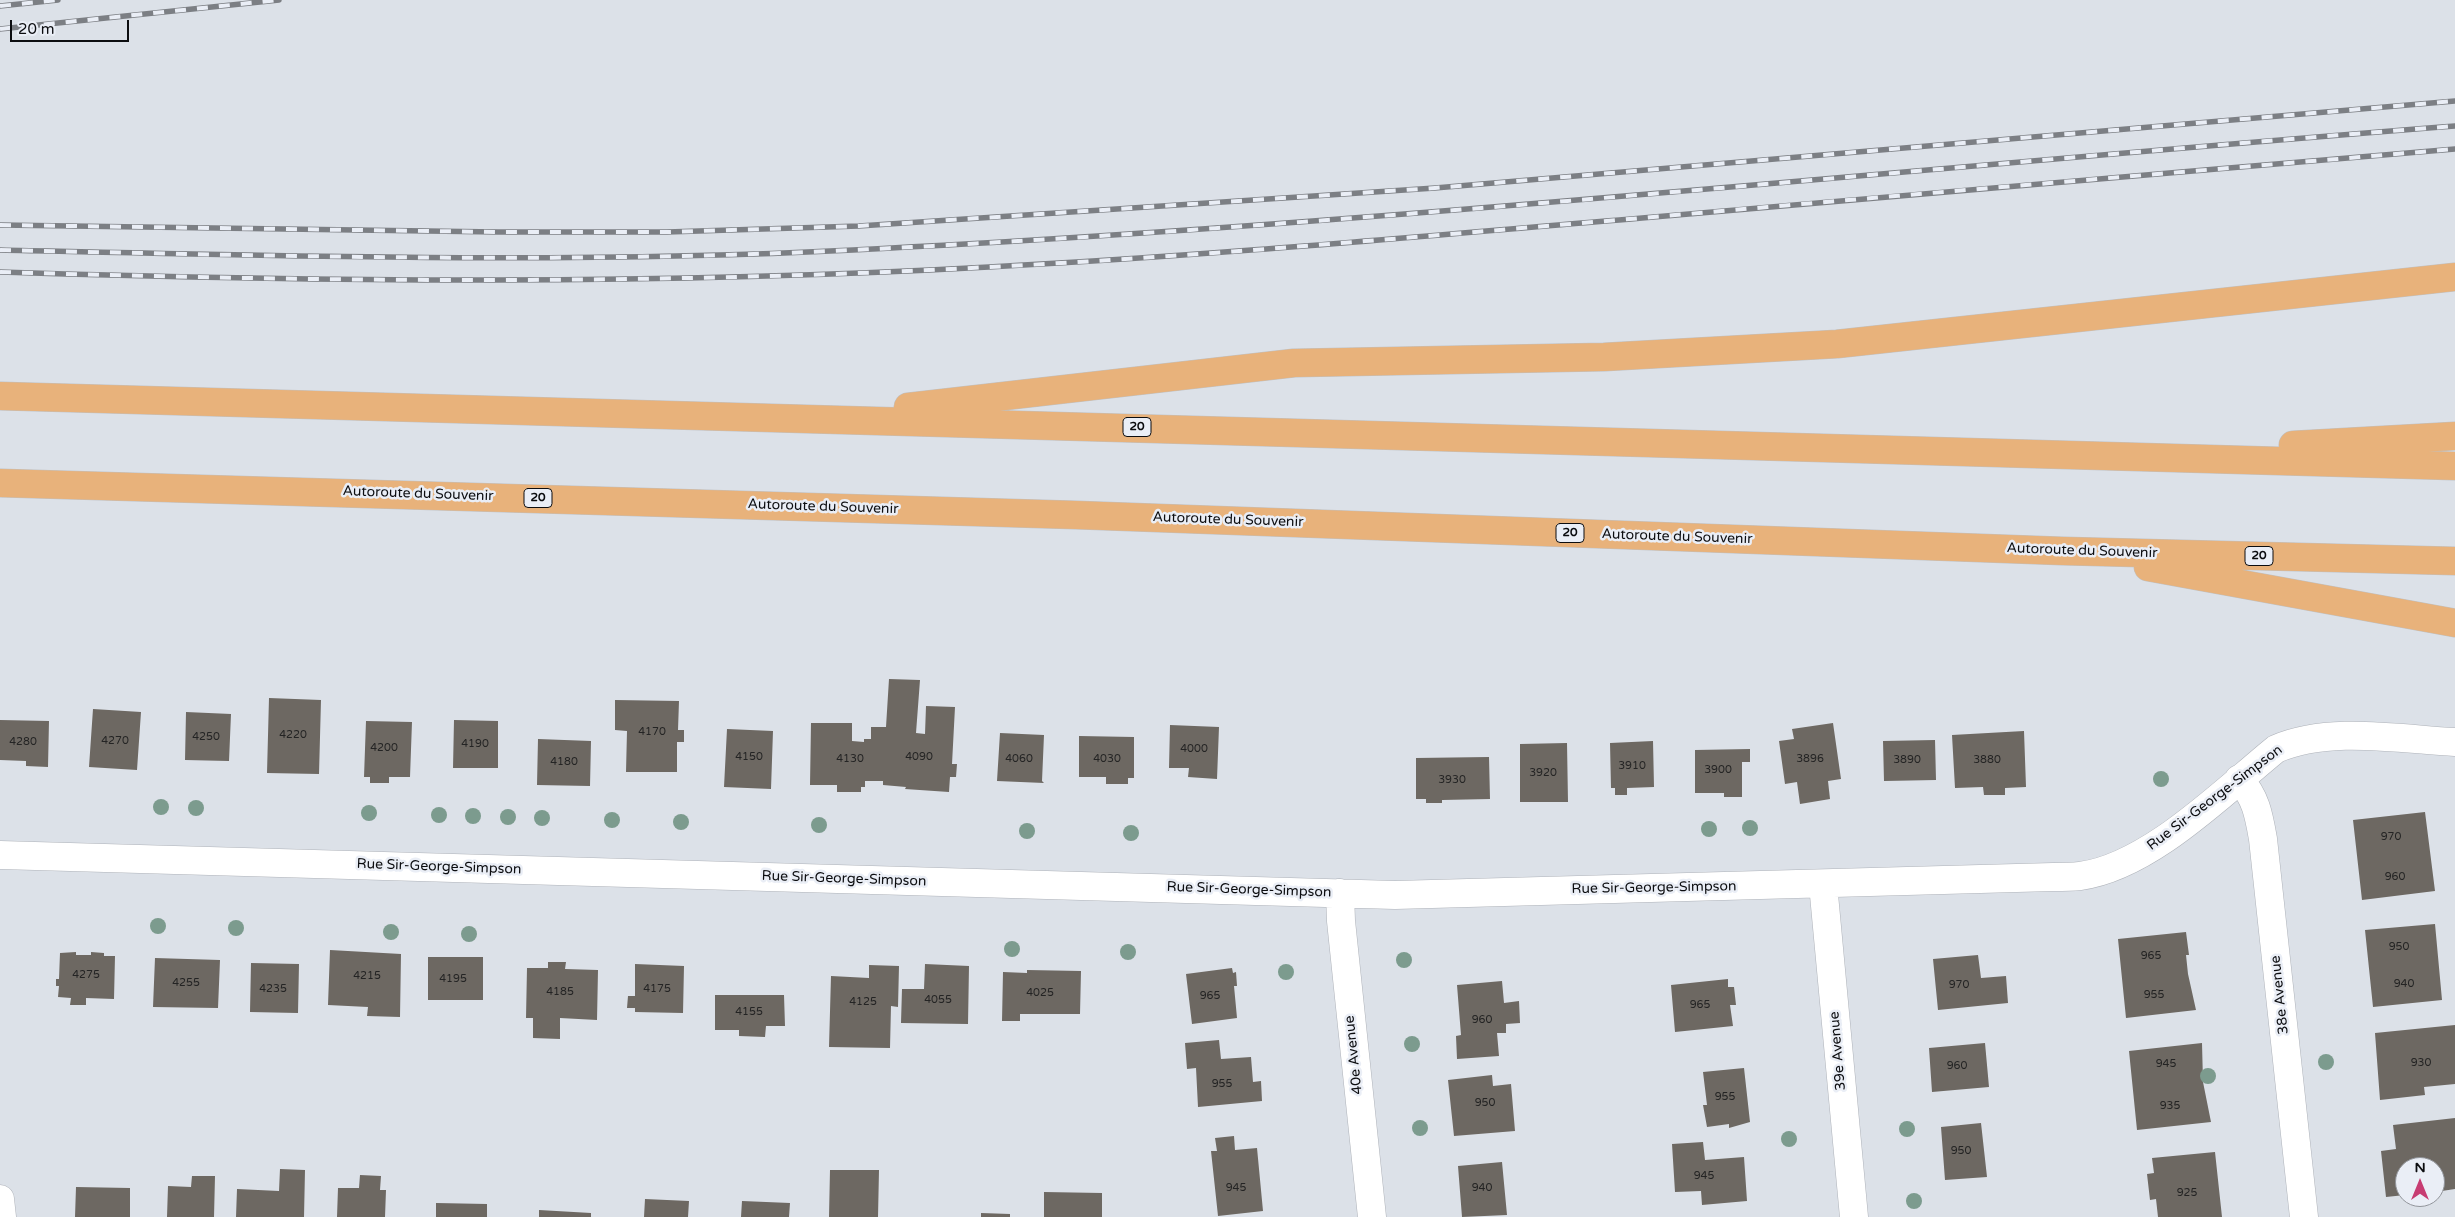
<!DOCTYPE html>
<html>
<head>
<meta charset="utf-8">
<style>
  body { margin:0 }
  #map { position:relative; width:2455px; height:1217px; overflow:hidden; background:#dce1e8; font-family:"Varela Round",sans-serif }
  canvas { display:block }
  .north { position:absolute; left:2395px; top:1157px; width:50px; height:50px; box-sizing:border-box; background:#eaeef6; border:1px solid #91949a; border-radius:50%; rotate:0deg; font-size:14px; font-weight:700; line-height:20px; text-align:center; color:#0c0d10 }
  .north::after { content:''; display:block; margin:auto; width:18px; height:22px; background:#c73c72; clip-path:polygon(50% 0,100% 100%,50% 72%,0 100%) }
  .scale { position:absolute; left:10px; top:20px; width:119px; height:22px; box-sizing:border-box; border:2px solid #0c0d10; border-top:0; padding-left:6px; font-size:15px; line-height:18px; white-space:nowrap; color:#0c0d10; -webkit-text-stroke:4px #eaeef6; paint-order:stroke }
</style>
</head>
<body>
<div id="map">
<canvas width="2455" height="1217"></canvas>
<div class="north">N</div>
<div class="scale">20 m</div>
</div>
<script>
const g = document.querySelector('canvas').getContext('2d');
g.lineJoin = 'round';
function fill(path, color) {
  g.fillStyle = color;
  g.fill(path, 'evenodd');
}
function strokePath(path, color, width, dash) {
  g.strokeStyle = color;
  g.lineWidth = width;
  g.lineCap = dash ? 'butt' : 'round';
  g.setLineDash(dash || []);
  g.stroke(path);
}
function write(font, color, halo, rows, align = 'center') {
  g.font = font + ' "Varela Round",sans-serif';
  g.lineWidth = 5;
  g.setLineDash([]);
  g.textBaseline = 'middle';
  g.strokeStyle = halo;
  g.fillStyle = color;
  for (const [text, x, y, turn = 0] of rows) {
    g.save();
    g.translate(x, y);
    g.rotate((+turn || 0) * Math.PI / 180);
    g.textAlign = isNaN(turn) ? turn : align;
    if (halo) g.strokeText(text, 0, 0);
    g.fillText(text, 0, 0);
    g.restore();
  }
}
const building = new Path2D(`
  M889 679 920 680 916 733 925 734 926 706 955 707 952 764H957L956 777H950L949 792 905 789 906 787 883 785V781H865V787H861V792H837V785H810L811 723H852V741L864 742V739H871V727H886Z
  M269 698 321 700 319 774 267 773Z
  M615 700 679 701 678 730H684V742H677V772H626L627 731 615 730Z
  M93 709 141 712 137 770 89 767Z
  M186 712 231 714 229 761 185 760Z
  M0 720 49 721 48 767 26 766V761L0 760Z
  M454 720 498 721V768H453Z
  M366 721 412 722 410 777H389V783H370V777H364Z
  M1833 723 1841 779 1828 781 1830 799 1800 804 1797 782 1785 784 1779 741 1794 739 1792 729Z
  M1170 725 1219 727 1217 779 1188 777 1189 768H1169Z
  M727 729 773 731 771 789 724 787Z
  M2024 731 2026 787 2005 788V795H1984L1983 787 1955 788 1952 735Z
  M1000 733 1044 735 1042 781 1044 783 997 781Z
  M1079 736 1134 737V778H1128V784H1106V777H1079Z
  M538 739 591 741 590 786 537 785Z
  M1935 740 1936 780 1884 781 1883 741Z
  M1653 741 1654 787 1627 788V795H1615V788H1611L1610 743Z
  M1567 743 1568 802H1520V744Z
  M1750 749V762H1742V797H1724V793H1695V750Z
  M1489 757 1490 799 1442 800V803H1426V799H1416V758Z
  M2425 812 2435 891 2362 900 2353 820Z
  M2435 924 2442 1000 2373 1007 2365 930Z
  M2186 932 2189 955H2186L2188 974 2196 1010 2126 1018 2118 939Z
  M330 950 401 954 400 1017 367 1016 368 1007 328 1005Z
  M76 952V955H91V952L104 953V956H115L114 999 86 998V1005H70L71 998 58 997 59 986H56V979H59L60 953Z
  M1978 955 1981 978 2006 976 2008 1003 1938 1010 1933 959Z
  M428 957H483V1000H428Z
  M155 958 220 960 218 1008 153 1007Z
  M548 962H566L565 969 598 970 597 1020 560 1018V1039L533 1038V1018H526L527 968H548Z
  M251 963 299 964 298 1013 250 1012Z
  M635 964 684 966 683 1013 635 1012V1008H627L628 996H635Z
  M925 964 969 966 968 1024 901 1023 902 989H924Z
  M869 965 899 966 898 1007 891 1006 890 1048 829 1047 831 976 869 978Z
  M1232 968 1233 973 1236 972 1237 986H1234L1237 1018 1192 1024 1186 974Z
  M1027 970 1081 971 1080 1014H1020V1021H1002L1003 972 1027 973Z
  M1728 979V987H1734L1736 1005H1730L1733 1026 1675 1032 1671 985Z
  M1502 981 1504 1003 1519 1001 1520 1023 1506 1024V1033H1497L1499 1056 1457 1059 1456 1036 1461 1035 1457 985Z
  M715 995H784L785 1026H766L765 1037 739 1036V1030H715Z
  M2455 1025V1084L2424 1087 2425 1095 2380 1100 2375 1033Z
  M1219 1040 1221 1059 1251 1057 1253 1082 1261 1081 1262 1101 1198 1107 1196 1068 1187 1069 1185 1043Z
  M1985 1043 1989 1087 1932 1092 1929 1048Z
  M2202 1043 2203 1082 2211 1122 2137 1130 2129 1051Z
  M1744 1068 1750 1122 1729 1128V1124L1707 1127 1703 1105H1707L1703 1072Z
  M1492 1075 1493 1086 1511 1084 1515 1131 1454 1136 1448 1080Z
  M2455 1118V1189L2435 1192V1167H2405V1195L2386 1197 2381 1151 2396 1149 2393 1125Z
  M1981 1123 1987 1177 1945 1180 1941 1127Z
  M1234 1136 1235 1150 1257 1148 1263 1211 1218 1216 1211 1151H1217L1215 1138Z
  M1703 1142 1705 1160 1744 1157 1747 1201 1702 1205 1701 1191 1675 1192 1672 1144Z
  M2215 1152 2222 1217H2158L2156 1199 2150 1200 2147 1174 2154 1173 2152 1158Z
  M1502 1162 1507 1215 1462 1217 1458 1166Z
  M280 1169 305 1170 304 1217H236L237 1189 279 1191Z
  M830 1170H879L878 1217H829Z
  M360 1175 381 1176 380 1190H386L385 1217H337L338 1188H359Z
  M192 1176H215L214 1217H167L168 1186 191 1187Z
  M76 1187 130 1188V1217H75Z
  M1044 1192 1102 1193V1217H1044Z
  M645 1199 689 1201 688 1217H644Z
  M742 1201 790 1203 789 1217H741Z
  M436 1203 487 1204V1217H436Z
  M539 1210 591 1213V1217H539Z
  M981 1213 1010 1214V1217H981Z`);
const street = new Path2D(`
  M2239 779C2256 797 2259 816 2263 839L2304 1217
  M0 855 1395 895 2053 877C2062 877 2071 877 2080 876 2149 867 2223 792 2276 749 2328 726 2399 739 2455 742
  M1823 884 1854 1217
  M1340 893 1341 921 1372 1217
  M0 1199 2 1217`);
const highway = new Path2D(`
  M0 396 2455 466
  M908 407 1294 363 1604 357 1837 344 2455 277
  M2293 445 2455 436
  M0 483 1076 515 2063 551 2455 561
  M2148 567 2455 623`);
const rail = new Path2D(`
  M0 6 58 0
  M0 29 279 0
  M0 225 498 232H667L859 226 1435 188 2455 101
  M0 250C284 256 569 264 853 250 1388 224 1921 167 2455 126
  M0 272C330 282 659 285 989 267 1207 256 1424 236 1642 218 1913 194 2184 172 2455 149`);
const trees = [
  [2161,779],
  [161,807],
  [196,808],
  [369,813],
  [439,815],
  [473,816],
  [508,817],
  [542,818],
  [612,820],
  [681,822],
  [819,825],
  [1750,828],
  [1709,829],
  [1027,831],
  [1131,833],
  [158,926],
  [236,928],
  [391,932],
  [469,934],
  [1012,949],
  [1128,952],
  [1404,960],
  [1286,972],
  [1412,1044],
  [2326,1062],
  [2208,1076],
  [1420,1128],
  [1907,1129],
  [1789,1139],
  [1914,1201]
];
const numberNames = [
  ["4170",652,732],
  ["4220",293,735],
  ["4250",206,737],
  ["4270",115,741],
  ["4280",23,742],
  ["4190",475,744],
  ["4200",384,748],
  ["4000",1194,749],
  ["4150",749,757],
  ["4090",919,757],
  ["4130",850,759],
  ["4060",1019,759],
  ["4030",1107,759],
  ["3896",1810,759],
  ["3890",1907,760],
  ["3880",1987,760],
  ["4180",564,762],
  ["3910",1632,766],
  ["3900",1718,770],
  ["3920",1543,773],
  ["3930",1452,780],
  ["970",2391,837],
  ["960",2395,877],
  ["950",2399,947],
  ["965",2151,956],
  ["4275",86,975],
  ["4215",367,976],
  ["4195",453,979],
  ["4255",186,983],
  ["940",2404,984],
  ["970",1959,985],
  ["4235",273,989],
  ["4175",657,989],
  ["4185",560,992],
  ["4025",1040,993],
  ["955",2154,995],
  ["965",1210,996],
  ["4055",938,1000],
  ["4125",863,1002],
  ["965",1700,1005],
  ["4155",749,1012],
  ["960",1482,1020],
  ["930",2421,1063],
  ["945",2166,1064],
  ["960",1957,1066],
  ["955",1222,1084],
  ["955",1725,1097],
  ["950",1485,1103],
  ["935",2170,1106],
  ["950",1961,1151],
  ["945",1704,1176],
  ["945",1236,1188],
  ["940",1482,1188],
  ["925",2187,1193]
];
const shields = [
  [1137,427,28],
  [538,498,28],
  [1570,533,28],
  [2259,556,28]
];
const shieldNames = [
  ["20",1137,427],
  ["20",538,498],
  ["20",1570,533],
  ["20",2259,556]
];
const streetNames = [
  ["Autoroute du Souvenir",418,494,2],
  ["Autoroute du Souvenir",823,507,2],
  ["Autoroute du Souvenir",1228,520,2],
  ["Autoroute du Souvenir",1677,537,2],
  ["Autoroute du Souvenir",2082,551,2],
  ["Rue Sir-George-Simpson",2215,798,-37],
  ["Rue Sir-George-Simpson",439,867,2],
  ["Rue Sir-George-Simpson",844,879,2],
  ["Rue Sir-George-Simpson",1654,888,-1],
  ["Rue Sir-George-Simpson",1249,890,2],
  ["38e Avenue",2280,995,-96],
  ["39e Avenue",1838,1051,-95],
  ["40e Avenue",1354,1055,-96]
];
fill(building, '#6d6862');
strokePath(street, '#aeb2b9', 29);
strokePath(highway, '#c0c0c1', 29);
strokePath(street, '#fff', 28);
strokePath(highway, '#e8b27b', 28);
strokePath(rail, '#7c7f84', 5.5);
strokePath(rail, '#eaeef6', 4, [11]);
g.fillStyle = '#7c9b8e';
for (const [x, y] of trees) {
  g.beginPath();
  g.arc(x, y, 8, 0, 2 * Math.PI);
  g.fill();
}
write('11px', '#242424', null, numberNames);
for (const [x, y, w] of shields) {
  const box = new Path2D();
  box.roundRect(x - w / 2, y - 9.5, w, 19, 4);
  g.fillStyle = '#eaeef6';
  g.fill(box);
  strokePath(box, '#0c0d10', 1);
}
write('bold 12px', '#0c0d10', null, shieldNames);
write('14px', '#0c0d10', '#eaeef6', streetNames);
</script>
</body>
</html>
